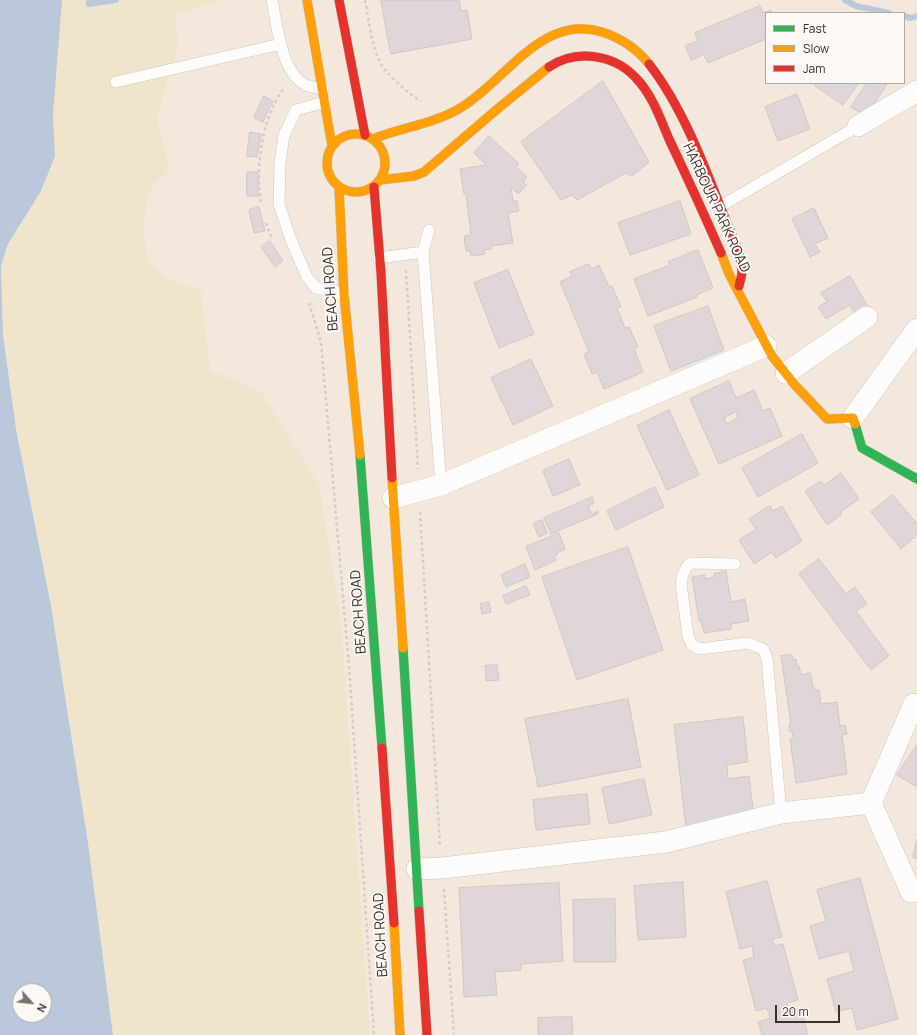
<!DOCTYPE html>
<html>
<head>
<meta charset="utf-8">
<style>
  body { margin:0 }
  #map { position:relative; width:917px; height:1035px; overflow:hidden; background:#f4e8dd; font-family:Manrope,sans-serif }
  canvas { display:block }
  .legend { position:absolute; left:765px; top:12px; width:140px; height:72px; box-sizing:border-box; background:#fcf8f4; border:1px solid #aea9a3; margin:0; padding:5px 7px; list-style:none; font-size:12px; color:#3a322a }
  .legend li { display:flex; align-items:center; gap:8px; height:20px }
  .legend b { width:20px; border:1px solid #aea9a3 }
  .north { position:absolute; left:12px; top:983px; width:40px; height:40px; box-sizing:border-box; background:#fcf8f4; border:1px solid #aea9a3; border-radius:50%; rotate:117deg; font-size:11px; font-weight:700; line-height:16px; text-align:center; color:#3a322a }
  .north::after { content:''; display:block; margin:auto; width:14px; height:18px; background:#7b7269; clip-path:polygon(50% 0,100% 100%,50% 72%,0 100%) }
  .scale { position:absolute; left:775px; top:1005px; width:65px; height:18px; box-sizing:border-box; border:2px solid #3a322a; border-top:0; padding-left:5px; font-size:12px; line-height:14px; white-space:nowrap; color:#3a322a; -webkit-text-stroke:3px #fcf8f4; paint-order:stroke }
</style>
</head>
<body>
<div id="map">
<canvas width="917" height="1035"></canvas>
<ul class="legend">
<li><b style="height:5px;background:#30b455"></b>Fast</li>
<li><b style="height:5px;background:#ff9f0a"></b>Slow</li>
<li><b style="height:5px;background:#e5322d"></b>Jam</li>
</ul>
<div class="north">N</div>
<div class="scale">20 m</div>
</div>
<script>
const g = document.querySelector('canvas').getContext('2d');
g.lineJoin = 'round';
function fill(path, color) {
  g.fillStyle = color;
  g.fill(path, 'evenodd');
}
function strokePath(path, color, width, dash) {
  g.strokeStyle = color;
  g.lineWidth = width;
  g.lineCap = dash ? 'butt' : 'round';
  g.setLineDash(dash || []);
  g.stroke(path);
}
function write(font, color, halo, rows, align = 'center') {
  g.font = font + ' Manrope,sans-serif';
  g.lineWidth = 4;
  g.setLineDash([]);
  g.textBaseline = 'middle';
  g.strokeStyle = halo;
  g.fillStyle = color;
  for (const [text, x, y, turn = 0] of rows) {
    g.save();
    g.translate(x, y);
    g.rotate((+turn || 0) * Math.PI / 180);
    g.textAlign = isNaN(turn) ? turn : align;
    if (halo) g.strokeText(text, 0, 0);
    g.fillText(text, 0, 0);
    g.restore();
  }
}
const sand = new Path2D(`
  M62 0H219L175 15 178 46 157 118 170 170C165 175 157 181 153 187 142 203 141 248 152 265 160 276 188 286 201 290L210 370 261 392 319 484 341 619 370 1035H113L88 843 51 606 16 429 3 335 1 266 8 244 41 191 55 156 53 115Z`);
const water = new Path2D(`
  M0 0H62L53 115 55 156 41 191 8 244 1 266 3 335 16 429 51 606 88 843 113 1035H0ZM20 991H44V1015H20Z`);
const stream = new Path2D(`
  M89 0V4L116 0
  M845 0 856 6 889 13
  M904 16 911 18 917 16`);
const building = new Path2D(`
  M381 0H459L461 11 467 10 472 39 391 54Z
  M760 6 763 13 771 10 772 13H766V39L708 63 704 55 691 60 685 46 698 41 695 33Z
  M603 81 649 162 632 176 626 173 577 200 572 195 561 200 521 142Z
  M817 83H859L843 105 815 86Z
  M867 83H888L866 116 851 107Z
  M797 94 810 129 778 141 765 107Z
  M264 96 273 101 263 122 254 118Z
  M250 132 261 134 257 157 247 156Z
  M489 136 519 164 516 167 527 177 523 182 527 185 518 194 511 187 513 201H517L519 211 508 213 513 243 491 246 492 249 484 250 485 254 471 256 470 251H466L464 236 471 235 466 193 464 194 460 169 486 165 474 153Z
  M247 172H258V196H247Z
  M680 201 691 234 630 255 618 223Z
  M259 207 265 231 254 233 249 210Z
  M814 208 828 238 815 244 820 252 810 257 792 219Z
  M270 241 283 261 275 267 261 247Z
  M698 250 713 288 696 295 697 297 648 316 634 279 670 265 668 262Z
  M589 264 591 269 599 265 609 287 612 286 621 307 617 308 625 328 629 327 638 347 634 349 643 372 604 389 597 372 592 374 584 354 589 352 560 282 572 276 570 272Z
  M508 270 534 334 499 348 474 283Z
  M850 276 870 310 858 318 850 305 826 319 818 307 827 302 821 293Z
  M708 306 724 350 671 371 654 326Z
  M531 359 553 406 513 425 491 378Z
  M729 381 736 398 754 390 763 411 770 408 782 436 719 464 690 399ZM736 412 738 418 727 424 724 418Z
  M669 410 699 475 667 490 637 426Z
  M802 434 818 463 758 497 742 468Z
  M569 459 580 485 553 496 543 471Z
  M841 473 859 499 840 512 842 514 827 525 805 491 821 481 824 485Z
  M655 487 664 507 616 530 607 511Z
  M893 495 917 524V535L901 549 871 512Z
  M592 497 594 503 588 506 592 514 598 511V514L551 534 544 518Z
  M770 506 773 511 782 506 802 541 776 558 772 552 754 564 739 540 756 529 749 519Z
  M542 520 547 533 539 537 533 524Z
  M559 533 565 549 557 553V555L554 556 556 560 535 570 526 547Z
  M628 547 663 650 577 680 542 577Z
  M819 559 846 594 855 587 867 604 856 611 889 656 871 670 799 574Z
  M525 564 530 577 506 587 501 575Z
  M726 571 731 602 745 599 749 621 731 624V629L704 633 701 620 699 621 692 577 705 575V579L714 577V574Z
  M526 586 530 595 506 604 503 596Z
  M489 602 491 612 482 614 480 604Z
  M792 655 793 660 796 659 797 666H799L801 675 810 673 814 690H819L821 704 837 702 840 726 845 725 847 734 842 735 847 774 796 783 790 739 793 738 792 731 790 732 789 724H791L781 656Z
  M497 665 499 680 486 681 485 666Z
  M628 699 641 767 538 787 525 719Z
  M743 717 748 762 727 765 728 779 749 776 754 818 686 827 674 725Z
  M917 745V787L897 775Z
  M644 779 652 815 609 824 602 788Z
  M587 794 590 824 536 830 533 800Z
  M917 839V860L913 857Z
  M860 878 898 1019 857 1030 852 1008 836 1012 827 979 854 971 849 951 819 959 810 926 826 921 817 890Z
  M767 881 782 937 772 939 774 946 783 944 798 1000 787 1003 790 1011 801 1008 808 1035H762L758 1022 770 1018 767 1008 756 1011 743 960 754 957 752 946 740 949 726 892Z
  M683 882 686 937 638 940 634 886Z
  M559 883 563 961 521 964V970L495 972 497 995 464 997 459 888Z
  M615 899 616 962H574L573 900Z
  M572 1017 573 1035H538V1018Z`);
const path = new Path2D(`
  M365 0C369 20 371 42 379 60 385 74 408 93 421 101
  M261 202C255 167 262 117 284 88
  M266 223 272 239
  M406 270 418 469
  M309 303 321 342 349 666 374 1035
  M420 512 440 846
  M444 889 454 1035`);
const lane = new Path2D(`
  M272 0C277 25 281 75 308 86 312 87 318 88 323 89
  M116 82 281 44
  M325 102 296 110 284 135 280 163 279 204 291 240 307 277 316 288 344 294
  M721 206 858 126
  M423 252 429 230
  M379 258 423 252 441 485
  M735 564 690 563C684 570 682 575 681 584L688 636 692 645 700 649 748 643 763 649 767 658 781 813`);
const street = new Path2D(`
  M858 126 917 91
  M786 373 867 317
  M853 418 917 329
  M393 498 441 485 766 346
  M417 869 442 868 666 842 781 813 871 803
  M911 892 871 803 914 704 917 705`);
const fast = new Path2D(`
  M855 424 862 448 917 479
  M360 455 382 748
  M403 648 419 911`);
const slow = new Path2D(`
  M307 0 332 146
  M327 163a29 29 0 1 1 58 0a29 29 0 1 1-58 0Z
  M373 139C402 127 435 124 462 107 506 80 543 13 602 32 621 38 637 49 649 64
  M380 180 414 176 424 172 495 111 549 67
  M339 187 344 294 360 455
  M721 253 729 274 772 356 794 384 827 419 853 418 855 424
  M392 478 403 648
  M394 923 400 1035`);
const jam = new Path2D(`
  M339 0 365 135
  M649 64C682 106 705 167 724 216 731 233 741 252 742 271 742 276 740 281 739 286
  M549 67C576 49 613 54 635 77 652 94 660 118 669 139 687 177 704 214 721 253
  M374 187 381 273 392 478
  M382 748 394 923
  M419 911 427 1035`);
const streetNames = [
  ["HARBOUR PARK ROAD",716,208,65],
  ["BEACH ROAD",331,289,-94],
  ["BEACH ROAD",359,612,-94],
  ["BEACH ROAD",381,935,-93]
];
fill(sand, '#f0e5cb');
fill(water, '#bbc8db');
strokePath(stream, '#bbc8db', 6);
fill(building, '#dfd7d7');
strokePath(building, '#cfc7c7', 1);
strokePath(lane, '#cfc6be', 12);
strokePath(street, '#cfc6be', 22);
strokePath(fast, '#cfc6be', 10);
strokePath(slow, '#cfc6be', 10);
strokePath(jam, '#cfc6be', 10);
strokePath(path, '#d1cdc9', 2.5, [3, 3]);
strokePath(lane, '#fdfcfa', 11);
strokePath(street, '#fdfcfa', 21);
strokePath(fast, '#30b455', 9);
strokePath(slow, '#ff9f0a', 9);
strokePath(jam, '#e5322d', 9);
write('14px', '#3a322a', '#fcf8f4', streetNames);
</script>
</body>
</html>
